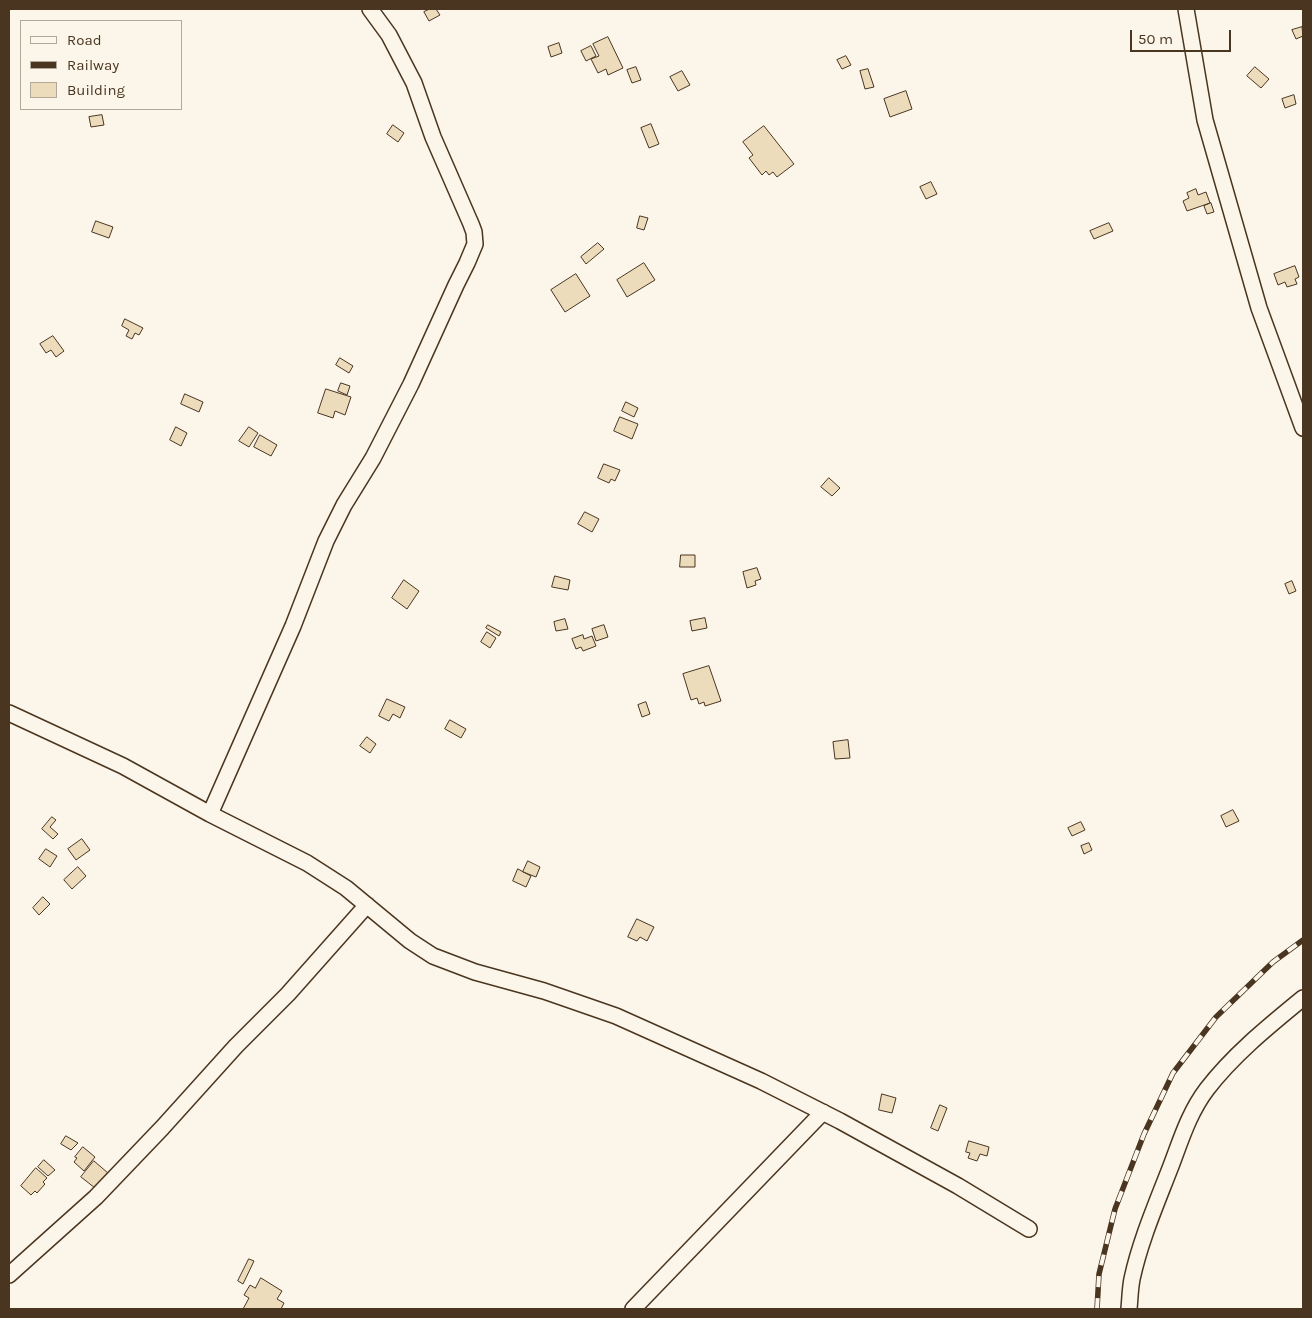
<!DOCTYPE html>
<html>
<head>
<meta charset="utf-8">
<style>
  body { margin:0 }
  #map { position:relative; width:1312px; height:1318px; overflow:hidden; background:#fbf6e9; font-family:Karla,sans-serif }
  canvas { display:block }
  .frame { position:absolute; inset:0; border:10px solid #4a3520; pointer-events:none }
  .legend { position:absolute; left:20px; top:20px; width:162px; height:90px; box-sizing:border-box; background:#fbf6e9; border:1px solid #b4a999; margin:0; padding:6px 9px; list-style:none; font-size:15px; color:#4a3520 }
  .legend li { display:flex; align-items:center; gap:10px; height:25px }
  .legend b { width:25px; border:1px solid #b4a999 }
  .scale { position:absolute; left:1130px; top:30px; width:101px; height:22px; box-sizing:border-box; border:2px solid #4a3520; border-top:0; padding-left:6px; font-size:15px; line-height:18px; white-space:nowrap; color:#4a3520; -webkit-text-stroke:4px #fbf6e9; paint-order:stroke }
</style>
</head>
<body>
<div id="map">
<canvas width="1312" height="1318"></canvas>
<div class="frame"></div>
<ul class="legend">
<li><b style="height:6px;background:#fbf6e9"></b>Road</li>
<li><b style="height:6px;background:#4a3520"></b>Railway</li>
<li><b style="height:14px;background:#ecdcbc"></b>Building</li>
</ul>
<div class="scale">50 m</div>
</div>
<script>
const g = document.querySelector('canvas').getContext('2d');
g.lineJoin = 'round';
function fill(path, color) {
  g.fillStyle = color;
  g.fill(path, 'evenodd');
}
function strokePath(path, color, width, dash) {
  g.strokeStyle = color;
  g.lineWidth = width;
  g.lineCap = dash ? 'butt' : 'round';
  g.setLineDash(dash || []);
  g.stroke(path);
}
const building = new Path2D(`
  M430 9H436L440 15 429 21 424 12Z
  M1302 27 1303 36 1296 39 1292 30Z
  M608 37 623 68 608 75 606 69 598 73 591 59 599 56 593 44Z
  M559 43 562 53 551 57 548 47Z
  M591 46 596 56 586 61 581 51Z
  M846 56 851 65 842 69 837 60Z
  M636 67 641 80 632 83 627 70Z
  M1255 67 1269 79 1261 88 1247 76Z
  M868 69 874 87 865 89 860 71Z
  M682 71 690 85 678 91 670 77Z
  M906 91 912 109 890 117 884 99Z
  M1294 95 1296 104 1285 108 1282 99Z
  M102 115 104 125 91 127 89 117Z
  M651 124 659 144 649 148 641 128Z
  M393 125 404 133 398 142 387 134Z
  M764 126 794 164 777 177 773 172 769 175 766 171 762 175 749 158 753 155 743 142Z
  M931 182 937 194 926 199 920 187Z
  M1196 189 1198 195 1206 192 1210 203 1187 211 1183 201 1189 198 1187 193Z
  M1211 203 1214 212 1207 214 1204 206Z
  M640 216 648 218 644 230 637 228Z
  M96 221 113 227 109 238 92 232Z
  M1109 223 1113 231 1094 239 1090 231Z
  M598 243 604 249 586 264 581 257Z
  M644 263 655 280 627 297 617 280Z
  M1295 266 1299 277 1295 279 1297 284 1287 287 1285 282 1278 285 1274 274Z
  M576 274 590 296 565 312 551 290Z
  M125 319 143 328 139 335 135 333 132 339 126 336 129 330 122 326Z
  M53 336 64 351 56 357 51 350 46 353 40 344Z
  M340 358 353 366 349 373 336 365Z
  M341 383 350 386 347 395 338 391Z
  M326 389 351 397 345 415 335 411 333 418 318 413Z
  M185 394 203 402 199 412 181 404Z
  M626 402 638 408 634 417 622 411Z
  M620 417 638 424 632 439 614 431Z
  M176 427 187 433 181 446 170 440Z
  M249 427 258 433 249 447 239 441Z
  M260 435 277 445 271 456 254 447Z
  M604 464 620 470 615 481 611 479 609 483 598 478Z
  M829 478 840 488 832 496 821 487Z
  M585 512 599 519 592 532 578 524Z
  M681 555H695V567H680Z
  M757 568 761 579 755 581 756 585 747 588 743 572Z
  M555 576 570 580 568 590 552 587Z
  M404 580 419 591 407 609 392 598Z
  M1292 581 1296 591 1289 594 1285 584Z
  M705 618 707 628 692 631 690 621Z
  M565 619 568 629 556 631 554 622Z
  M488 625 501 632 499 636 486 628Z
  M604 625 608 637 596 641 592 629Z
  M487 632 496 638 490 648 481 642Z
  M583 635 584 639 592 636 596 646 583 651 581 647 576 649 572 639Z
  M709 666 721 701 705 706 704 702 699 704 697 698 691 700 683 674Z
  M387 699 405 707 400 718 393 714 389 721 379 716Z
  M646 702 650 714 642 717 638 705Z
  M450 720 466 729 461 738 445 729Z
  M367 737 376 744 370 753 360 746Z
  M848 740 850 758 835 759 833 742Z
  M1233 810 1239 821 1226 827 1221 816Z
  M52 817 56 820 50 827 58 834 53 839 42 829Z
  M1081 822 1085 830 1072 836 1068 828Z
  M82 839 90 850 76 860 68 849Z
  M1089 843 1092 850 1084 854 1081 846Z
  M46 849 57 856 50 867 39 859Z
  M528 861 540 867 536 877 523 872Z
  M78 867 86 876 72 889 64 880Z
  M518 869 531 876 526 887 513 881Z
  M43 897 50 904 39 915 33 908Z
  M637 919 654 927 647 941 640 937 637 941 628 937Z
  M882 1094 896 1098 892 1113 879 1110Z
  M940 1105 947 1108 938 1131 931 1128Z
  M66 1136 78 1143 71 1150 61 1144Z
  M969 1141 989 1147 987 1156 980 1154 977 1161 968 1158 970 1153 966 1152Z
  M83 1147 95 1157 84 1171 74 1162 77 1158 75 1157Z
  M44 1160 55 1170 48 1176 38 1167Z
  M94 1161 108 1173 95 1188 81 1177Z
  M36 1168 47 1178 43 1182 45 1184 37 1193 35 1191 31 1195 21 1186Z
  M249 1259 254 1261 243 1284 238 1281Z
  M261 1278 282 1291 277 1299 284 1303 281 1309H243L249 1298 244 1295 250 1285 255 1288Z`);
const minor = new Path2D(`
  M1186 9 1205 120 1259 308 1303 428
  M9 713 123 766 210 814 307 863 346 888 410 941 433 956 475 972 544 991 616 1016 761 1081 840 1121 958 1186 1029 1229
  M210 814 293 626 326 541 344 505 373 458 411 384 456 285 467 263 475 244 474 232 471 224 433 137 414 83 389 35 370 9
  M9 1275 96 1197 162 1128 236 1046 288 994 367 905
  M633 1309 823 1112
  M1129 1309C1130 1299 1130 1289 1132 1279 1140 1242 1155 1207 1169 1171 1180 1143 1188 1114 1207 1089 1234 1054 1269 1026 1303 998`);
const rail = new Path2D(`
  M1097 1309 1099 1274 1115 1209 1144 1134 1173 1073 1216 1017 1273 962 1303 940`);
fill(building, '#ecdcbc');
strokePath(building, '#4a3520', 1);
strokePath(minor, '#4a3520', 18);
strokePath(minor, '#fbf6e9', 15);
strokePath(rail, '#4a3520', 5.5);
strokePath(rail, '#fbf6e9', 4, [11]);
</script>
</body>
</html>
